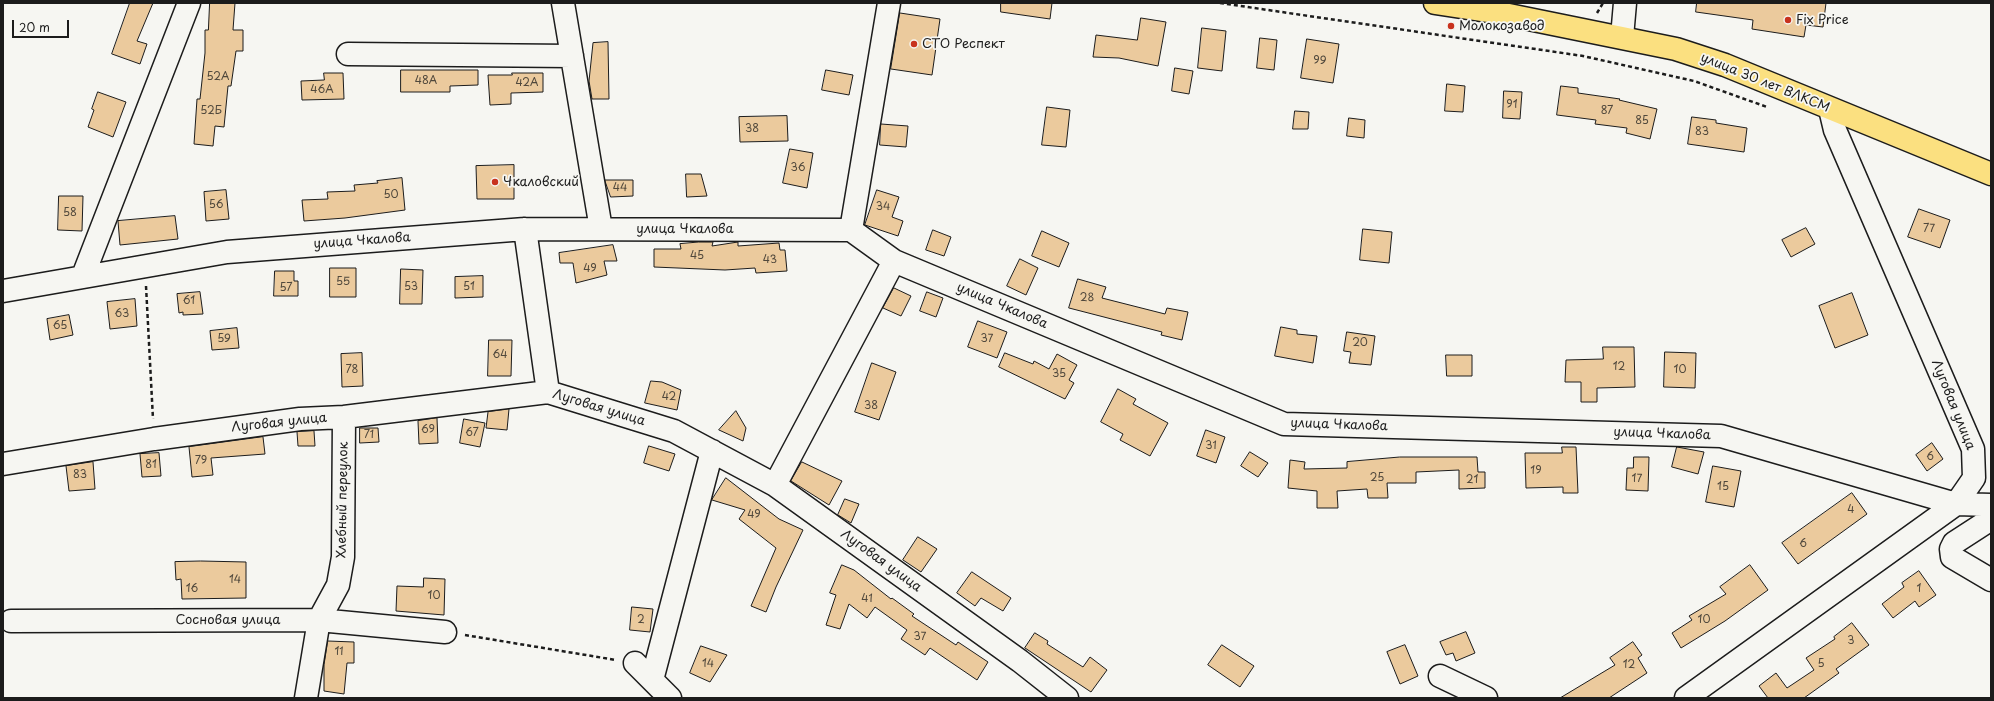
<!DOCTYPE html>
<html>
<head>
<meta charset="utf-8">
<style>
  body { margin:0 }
  #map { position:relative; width:1994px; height:701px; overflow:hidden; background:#f6f6f2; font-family:"Playpen Sans",sans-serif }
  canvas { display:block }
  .frame { position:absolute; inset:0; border:4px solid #1c1c1c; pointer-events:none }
  .scale { position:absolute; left:12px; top:20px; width:57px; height:18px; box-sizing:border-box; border:2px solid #1c1c1c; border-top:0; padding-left:5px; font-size:12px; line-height:14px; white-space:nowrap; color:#1c1c1c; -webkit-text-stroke:3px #f6f6f2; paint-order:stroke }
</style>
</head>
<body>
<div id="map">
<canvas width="1994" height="701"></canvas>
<div class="frame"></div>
<div class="scale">20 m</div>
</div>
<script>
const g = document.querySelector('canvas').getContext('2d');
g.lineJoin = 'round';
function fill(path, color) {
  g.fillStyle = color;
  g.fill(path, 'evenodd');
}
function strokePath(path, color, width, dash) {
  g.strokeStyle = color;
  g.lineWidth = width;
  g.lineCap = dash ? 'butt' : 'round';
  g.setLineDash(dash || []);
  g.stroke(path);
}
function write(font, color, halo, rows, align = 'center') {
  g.font = font + ' "Playpen Sans",sans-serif';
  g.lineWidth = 3.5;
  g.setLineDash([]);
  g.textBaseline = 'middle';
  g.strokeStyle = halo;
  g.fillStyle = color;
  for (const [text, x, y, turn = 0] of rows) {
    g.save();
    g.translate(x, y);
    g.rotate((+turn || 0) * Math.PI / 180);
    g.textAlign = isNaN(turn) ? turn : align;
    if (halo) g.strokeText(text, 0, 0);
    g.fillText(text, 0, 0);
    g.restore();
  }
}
const building = new Path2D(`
  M130 3H153L137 41 147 44 140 64 112 54Z
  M210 3H235L233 30H243V51H236L231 86H228L224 127 215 126 213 146 194 144 197 99H200L205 53V30H208Z
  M1001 3H1052L1050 19 1001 12Z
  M1697 3H1826L1823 27 1806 25 1804 37 1752 29 1753 20 1696 12Z
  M900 13 940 19 932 75 891 69Z
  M1141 18 1166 22 1158 66 1119 58 1093 57 1096 35 1137 40Z
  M1202 28 1226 31 1222 71 1198 68Z
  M1260 38 1277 40 1274 70 1257 68Z
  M1307 39 1339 44 1333 83 1301 78Z
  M608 42 609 99H592L589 81 593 43Z
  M1175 68 1193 71 1189 94 1172 91Z
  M401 70H478V85L450 86V92H401Z
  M826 70 853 75 849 95 822 90Z
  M324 73H343L344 99 302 100 301 81 324 80Z
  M512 73H543V92L511 93V104L490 105 488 75H512Z
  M1447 84 1465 86 1463 112 1445 111Z
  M1561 86 1578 88V93L1620 99 1619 100 1657 109 1650 139 1626 133 1627 128 1595 124 1596 120 1557 115Z
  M1504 91 1522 92 1520 119 1503 118Z
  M98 92 126 102 113 137 88 127 94 110 92 109Z
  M1047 107 1070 110 1066 147 1042 145Z
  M1295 111 1309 112 1308 129H1293Z
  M787 116 788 141 740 142 739 117Z
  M1692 117 1716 120V123L1747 128 1744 152 1688 144Z
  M1349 118 1365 120 1364 138 1347 136Z
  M881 124 908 126 906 147 880 145Z
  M790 149 813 153 807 188 783 183Z
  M514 165V199H477L476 166Z
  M686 174H701L707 196 687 197Z
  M402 178 405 210 345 218 304 221 302 200 328 199 327 192 355 191 354 185 378 183 377 181Z
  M605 180H633V196L611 197Z
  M226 190 229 219 206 221 204 192Z
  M877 190 899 197 892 217 903 221 898 236 865 225Z
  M59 196H83L82 231 58 230Z
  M1919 209 1950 220 1940 248 1908 237Z
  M175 216 178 239 120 245 118 221Z
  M1806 228 1815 244 1791 257 1782 240Z
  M1363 229 1392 232 1389 263 1360 260Z
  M933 230 951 237 944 256 926 250Z
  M1042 231 1069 243 1059 267 1032 256Z
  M699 242H713L712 246 738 242V246L779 243 780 250H785L787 271 756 273 755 268 725 270 654 267V249H681L680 244Z
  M613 245 617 261H604L607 275 576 283 573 263H560L559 253Z
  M1020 259 1038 268 1026 295 1007 286Z
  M330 268H356V297H330Z
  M401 269 423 270 422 304H400Z
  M275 271H294V281H298V296H274Z
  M483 276V297L455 298V277Z
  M1078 279 1106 287 1102 298 1165 314 1167 308 1188 312 1182 340 1161 335 1162 332 1069 308Z
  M894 288 911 296 901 316 883 308Z
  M200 292 203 314 183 315V312L179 313 177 294Z
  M927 292 943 298 936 317 920 311Z
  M1852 293 1868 335 1835 348 1819 306Z
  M135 299 137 326 110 329 107 302Z
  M69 315 73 335 50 340 47 319Z
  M978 321 1007 332 997 358 968 347Z
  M1281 327 1297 330V334L1317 336 1313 363 1275 356Z
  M237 328 239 348 212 350 210 331Z
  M1347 332 1375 336 1371 365 1349 363 1351 352 1344 351Z
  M489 340H512L511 376H488Z
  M1603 347H1634L1635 387 1597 388V402H1581V382H1565L1566 360 1603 359Z
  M1665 352 1696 353 1695 388 1664 387Z
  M362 353 363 386 342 387 341 354Z
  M1005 353 1033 364 1034 361 1049 369 1057 354 1077 365 1069 380 1074 383 1065 399 999 367Z
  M1446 355H1472V376H1447Z
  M872 363 896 372 879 420 855 412Z
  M651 381 662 382 681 390 677 410 645 403Z
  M1118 389 1136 399 1133 404 1168 423 1150 456 1120 440 1123 434 1101 422Z
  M509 409 507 430 486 428 488 412Z
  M736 411 746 428 743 441 719 430Z
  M437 418 438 443 419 444 418 421Z
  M464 419 485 423 480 447 460 443Z
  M360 428H378L379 442 360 443Z
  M1206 430 1225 437 1216 463 1197 456Z
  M314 431 315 446H298L297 432Z
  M263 437 265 454 211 458 213 475 192 477 189 447Z
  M1932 443 1943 459 1927 471 1916 455Z
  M649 446 675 454 669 471 644 463Z
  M1562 447H1576L1578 493H1563V487L1526 488 1525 453H1562Z
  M1677 447 1704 452 1698 474 1672 467Z
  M1250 452 1268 463 1258 477 1241 466Z
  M159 453 161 476 142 477 140 454Z
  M1400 457H1477L1478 472H1485V488L1459 489V470L1416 472V483H1387L1388 498H1368L1367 489 1337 491 1338 508H1317V491L1288 488 1290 460 1305 462 1304 469 1347 468V462Z
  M1634 457H1649L1648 491 1626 490 1627 468H1633Z
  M93 462 95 489 69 491 66 466Z
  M802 462 842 481 829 505 791 481Z
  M1713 466 1741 471 1734 507 1706 502Z
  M726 478 779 519 803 530 776 587 766 612 751 606 776 548 739 519 745 510 712 500Z
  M1852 493 1867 514 1798 564 1782 543Z
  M845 499 859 504 851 523 838 515Z
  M918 537 937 549 921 572 903 560Z
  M201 561 246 562V598L182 599 181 579 176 580 175 562Z
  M842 565 854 570 891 599 892 598 914 614 912 616 956 645 958 642 988 662 977 680 930 648 925 655 901 639 907 630 875 607 867 618 849 604 840 629 826 625 836 595 830 593Z
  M1750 565 1768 590 1725 621 1681 648 1672 633 1692 620 1689 616 1726 594 1720 587Z
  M1919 571 1936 595 1919 607 1915 601 1893 618 1882 604 1904 587 1902 583Z
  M972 572 1011 598 1003 611 981 598 975 606 957 593Z
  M424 578 445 579 444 615 396 611 397 586 423 587Z
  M632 607 653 609 650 632 630 630Z
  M1852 623 1869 645 1836 669 1839 673 1804 698H1768L1759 686 1776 673 1787 688 1814 670 1806 658 1835 639 1834 637Z
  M1466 632 1475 653 1456 661 1453 653 1446 655 1440 642Z
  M1035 633 1048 641 1047 644 1083 667 1090 657 1107 670 1091 692 1025 648Z
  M328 641 354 642V663H347L344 694 324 691V665Z
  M1633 642 1642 655 1638 658 1647 673 1609 698H1560L1615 665 1610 658Z
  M1222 645 1254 666 1240 687 1208 665Z
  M1405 645 1418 676 1400 684 1387 652Z
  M701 646 727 655 710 682 690 673Z`);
const path = new Path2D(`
  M1220 3 1583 56 1694 81 1767 107
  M1597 13 1603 3
  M146 286 153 419
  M465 635 616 660`);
const minor = new Path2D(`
  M563 3 601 229
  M1622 37 1625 3
  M348 54 572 56
  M525 229 548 392
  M851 230 889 3
  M83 276 189 3
  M3 291 227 252 525 229 851 230 894 261 1284 424 1721 436 1956 504 1991 505
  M3 464 154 439 300 419 344 417 548 392 674 431 775 485 1020 661 1067 698
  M775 485 894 261
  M1991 519 1954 543 1951 549 1952 557 1991 580
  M11 621 319 620 445 632
  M635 663 670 698
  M1440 676 1486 698
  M652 680 712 451
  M306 698 319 620 338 585 343 557 344 417
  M1686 698 1956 504 1974 478 1973 449 1835 130 1830 109`);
const major = new Path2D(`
  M1435 3 1494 12 1676 49 1725 65 1991 174`);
const markers = [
  [1788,20,4,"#c8321e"],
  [1451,26,4,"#c8321e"],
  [914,44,4,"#c8321e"],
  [495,182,4,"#c8321e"]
];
const numberNames = [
  ["99",1320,61],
  ["52А",218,77],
  ["48А",426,81],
  ["42А",527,83],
  ["46А",322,90],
  ["91",1512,105],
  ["52Б",211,111],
  ["87",1607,111],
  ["85",1642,121],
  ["38",752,129],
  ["83",1702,132],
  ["36",798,168],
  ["44",620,188],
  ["50",391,195],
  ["56",216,205],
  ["34",883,207],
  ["58",70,213],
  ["77",1929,229],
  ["45",697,256],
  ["43",770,260],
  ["49",590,269],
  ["55",343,282],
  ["53",411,287],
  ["51",469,287],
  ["57",286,288],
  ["28",1087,298],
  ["61",189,301],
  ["63",122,314],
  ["65",60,326],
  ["59",224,339],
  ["37",987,339],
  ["20",1360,343],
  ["64",500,355],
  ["12",1619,367],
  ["78",352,370],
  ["10",1680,370],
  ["35",1059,374],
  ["42",669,397],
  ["38",871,406],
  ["69",428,430],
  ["67",472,433],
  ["71",369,435],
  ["31",1211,446],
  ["6",1930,457],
  ["79",201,461],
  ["81",151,465],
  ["19",1536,471],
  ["83",80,475],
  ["25",1377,478],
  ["17",1637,479],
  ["21",1472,480],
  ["15",1723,487],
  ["4",1851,510],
  ["49",754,515],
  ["6",1803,544],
  ["14",235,580],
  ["16",192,589],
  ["1",1919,589],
  ["10",434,596],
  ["41",867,599],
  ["2",641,620],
  ["10",1704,620],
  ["37",920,637],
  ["3",1851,641],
  ["11",339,652],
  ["14",708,664],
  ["5",1821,664],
  ["12",1629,665]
];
const poiNames = [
  ["Fix Price",1796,20],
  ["Молокозавод",1459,26],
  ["СТО Респект",922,44],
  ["Чкаловский",503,182]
];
const streetNames = [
  ["улица 30 лет ВЛКСМ",1765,83,22],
  ["улица Чкалова",685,229],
  ["улица Чкалова",362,241,-4],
  ["улица Чкалова",1002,306,23],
  ["Луговая улица",1953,405,68],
  ["Луговая улица",599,408,17],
  ["Луговая улица",279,423,-6],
  ["улица Чкалова",1339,425,2],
  ["улица Чкалова",1662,434,2],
  ["Хлебный переулок",343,500,-89],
  ["Луговая улица",881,561,36],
  ["Сосновая улица",228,620]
];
fill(building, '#ebca9d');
strokePath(building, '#1c1c1c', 1);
strokePath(minor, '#1c1c1c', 25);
strokePath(major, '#1c1c1c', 25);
strokePath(path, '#1c1c1c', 2.5, [4, 3]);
strokePath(minor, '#f6f6f2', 22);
strokePath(major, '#fbe080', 22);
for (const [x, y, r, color] of markers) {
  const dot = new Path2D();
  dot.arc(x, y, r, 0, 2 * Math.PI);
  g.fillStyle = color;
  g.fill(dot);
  strokePath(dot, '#f6f6f2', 1.5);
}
write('11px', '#50483c', null, numberNames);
write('13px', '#1c1c1c', '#f6f6f2', poiNames, 'left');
write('13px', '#1c1c1c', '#f6f6f2', streetNames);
</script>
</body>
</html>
